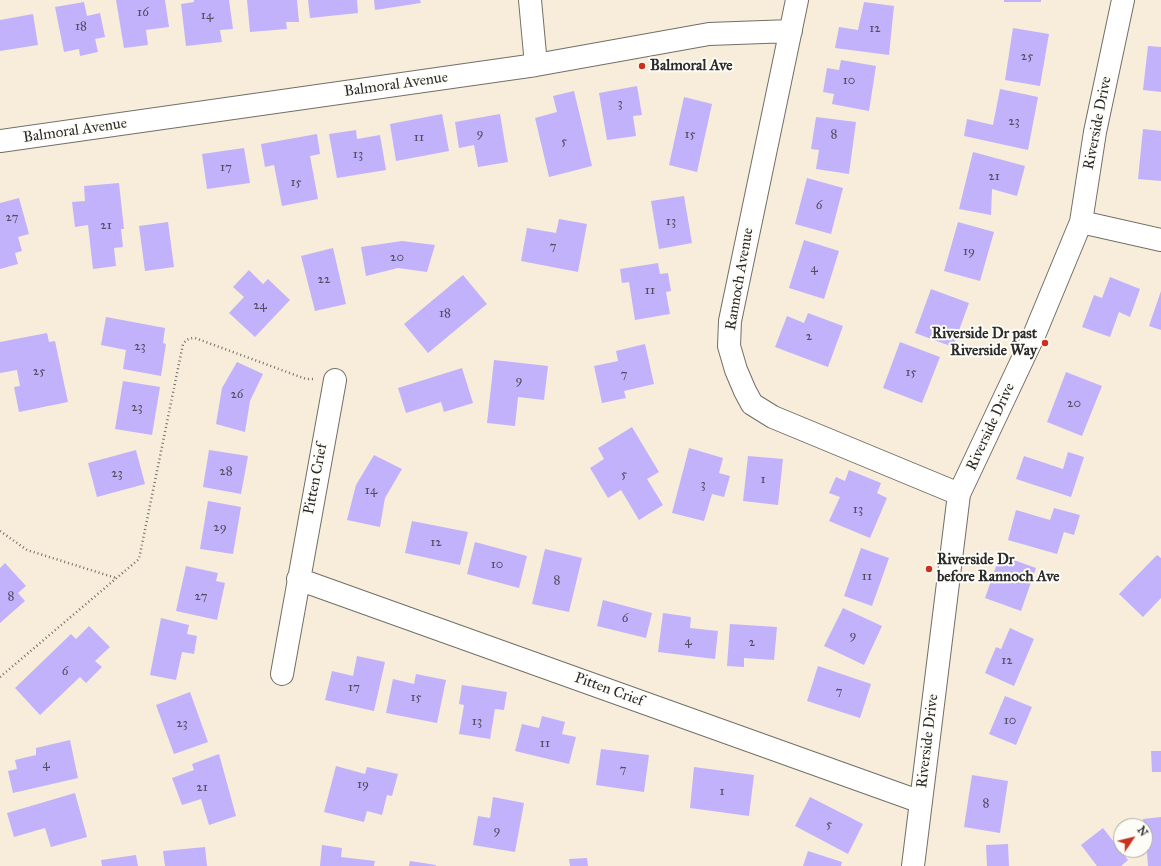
<!DOCTYPE html>
<html>
<head>
<meta charset="utf-8">
<style>
  body { margin:0 }
  #map { position:relative; width:1161px; height:866px; overflow:hidden; background:#f7edda; font-family:"IM FELL Great Primer",serif }
  canvas { display:block }
  .north { position:absolute; left:1113px; top:818px; width:40px; height:40px; box-sizing:border-box; background:#fdfcf7; border:1px solid #a9a8a5; border-radius:50%; rotate:55deg; font-size:11px; font-weight:700; line-height:16px; text-align:center; color:#2b2b2b }
  .north::after { content:''; display:block; margin:auto; width:14px; height:18px; background:#c8321e; clip-path:polygon(50% 0,100% 100%,50% 72%,0 100%) }
</style>
</head>
<body>
<div id="map">
<canvas width="1161" height="866"></canvas>
<div class="north">N</div>
</div>
<script>
const g = document.querySelector('canvas').getContext('2d');
g.lineJoin = 'round';
function fill(path, color) {
  g.fillStyle = color;
  g.fill(path, 'evenodd');
}
function strokePath(path, color, width, dash) {
  g.strokeStyle = color;
  g.lineWidth = width;
  g.lineCap = dash ? 'butt' : 'round';
  g.setLineDash(dash || []);
  g.stroke(path);
}
function write(font, color, halo, rows, align = 'center') {
  g.font = font + ' "IM FELL Great Primer",serif';
  g.lineWidth = 4;
  g.setLineDash([]);
  g.textBaseline = 'middle';
  g.strokeStyle = halo;
  g.fillStyle = color;
  for (const [text, x, y, turn = 0] of rows) {
    g.save();
    g.translate(x, y);
    g.rotate((+turn || 0) * Math.PI / 180);
    g.textAlign = isNaN(turn) ? turn : align;
    if (halo) g.strokeText(text, 0, 0);
    g.fillText(text, 0, 0);
    g.restore();
  }
}
const building = new Path2D(`
  M116 0H165L169 27 146 30 148 45 124 48Z
  M194 0H229L233 29 220 30 222 42 186 46 181 4 194 2Z
  M247 0H297L299 22H286L287 29 250 32Z
  M308 0H357L358 13 310 18Z
  M374 0H420L421 3 375 10Z
  M1004 0H1041V2H1004Z
  M84 2 87 16 100 13 105 37 95 39 98 52 80 56 79 49 64 52 55 7Z
  M864 2 894 6 889 55 835 48 839 27 858 30Z
  M33 14 38 45 0 51V20Z
  M1013 28 1049 34 1040 86 1005 80Z
  M1148 46 1161 47V92L1143 90Z
  M841 60 876 66 869 111 832 104 834 94 823 92 827 68 839 70Z
  M637 86 642 115 633 116 636 136 607 140 599 93Z
  M1000 89 1038 97 1028 150 964 136 967 119 993 125Z
  M574 91 592 166 549 177 535 118 557 112 553 96Z
  M684 97 712 104 697 172 669 165Z
  M442 114 449 151 396 161 390 124Z
  M500 114 508 162 478 167 474 145 459 148 455 122Z
  M816 117 856 122 849 174 816 169 819 150 811 149Z
  M1143 129 1161 131V181L1138 179Z
  M356 130 357 139 380 135 386 170 337 178 329 134Z
  M317 134 320 154 310 156 318 199 282 206 274 165 265 167 261 144Z
  M244 148 250 183 207 189 202 154Z
  M973 152 1025 166 1017 196 992 189 991 215 959 209Z
  M807 178 843 188 831 234 795 224Z
  M119 183 124 229H121L123 247 114 248 116 266 93 269 88 225 75 227 72 202 85 201 84 186Z
  M684 196 692 243 659 249 651 201Z
  M19 198 29 234 18 237 22 251 15 253 18 264 0 269V203Z
  M559 219 587 224 578 272 521 261 527 228 556 233Z
  M168 222 174 267 145 271 139 226Z
  M958 222 994 232 980 281 944 271Z
  M804 240 839 251 824 299 789 288Z
  M402 241 435 245 427 272 398 268 366 276 361 247Z
  M333 248 346 304 315 311 301 256Z
  M658 263 660 274 668 273 671 291 666 292 670 314 635 320 629 282 622 283 620 269Z
  M249 270 263 284 268 279 290 300 255 337 229 313 244 297 233 287Z
  M463 275 487 304 428 353 404 324Z
  M1110 277 1140 289 1130 317 1119 312 1110 337 1082 327 1094 295 1102 298Z
  M931 289 969 303 953 347 915 333Z
  M1161 291V330L1149 326Z
  M808 313 843 326 828 367 775 347 787 316 804 323Z
  M106 317 165 328 163 343 166 344 161 376 123 369 126 350 101 345Z
  M47 333 49 342 55 341 68 402 19 412 14 387 20 386 17 370 0 373V342Z
  M900 342 940 357 922 403 883 388Z
  M645 344 654 384 624 391 626 398 602 403 594 366 618 361 616 351Z
  M494 360 548 366 544 400 518 397 515 426 487 423Z
  M237 362 263 374 250 401 245 432 216 424 222 388Z
  M462 368 473 403 444 412 441 402 406 413 398 388Z
  M1066 372 1102 386 1082 436 1047 422Z
  M123 381 160 387 152 435 115 429Z
  M632 427 659 472 647 479 663 505 639 520 621 490 608 498 590 468 604 459 598 448Z
  M689 448 723 458 719 473 730 476 724 497 712 494 704 521 672 513Z
  M136 450 145 484 97 497 88 463Z
  M209 450 248 456 241 494 203 487Z
  M1068 452 1084 457 1071 497 1016 479 1024 456 1063 469Z
  M374 455 402 469 385 498 380 527 347 520 356 485Z
  M748 456 783 459 778 505 743 501Z
  M849 470 881 483 877 493 887 498 870 538 829 521 840 497 829 493 836 477 845 481Z
  M208 501 241 507 233 554 200 549Z
  M1054 508 1080 515 1074 535 1064 532 1057 554 1008 540 1016 510 1050 520Z
  M412 521 468 532 460 565 405 553Z
  M475 542 527 556 519 588 467 574Z
  M861 548 889 558 872 606 844 596Z
  M545 549 582 558 569 612 532 604Z
  M1000 555 1036 568 1021 611 985 598Z
  M1157 555 1161 558V598L1143 617 1119 594Z
  M5 563 26 586 18 593 25 601 0 623V568Z
  M186 566 218 573 216 581 225 583 217 620 176 611Z
  M603 600 652 613 646 638 597 626Z
  M843 608 882 626 864 665 824 646Z
  M663 613 691 617 690 628 718 631 715 659 658 652Z
  M161 618 189 625 187 634 197 636 194 654 182 652 176 680 150 675Z
  M730 624 777 627 774 660 744 658V667L727 666Z
  M89 626 110 647 95 661 102 667 86 683 80 677 40 715 15 688 71 634 76 639Z
  M1010 628 1034 639 1014 686 985 673 996 647 1001 649Z
  M357 656 385 662 374 711 325 700 332 671 353 676Z
  M818 666 871 684 860 718 807 701Z
  M416 674 446 680 437 723 386 713 393 679 414 684Z
  M462 685 507 692 504 710 495 709 490 739 459 734 464 705 459 704Z
  M190 692 208 742 174 754 156 705Z
  M1005 696 1032 707 1016 745 989 734Z
  M542 716 565 722 562 734 576 737 569 764 515 751 522 724 539 728Z
  M70 740 78 778 13 793 8 771 17 769 15 760 36 755V748Z
  M601 749 649 755 644 792 596 785Z
  M1151 751H1161V772H1152Z
  M219 754 236 816 209 825 201 799 182 805 172 778 194 770 192 764Z
  M336 766 365 774 367 767 398 774 392 796 387 795 382 815 367 811 364 822 324 812Z
  M694 767 754 775 749 816 690 808Z
  M972 775 1008 781 1000 833 964 827Z
  M75 793 87 837 51 847 45 828 14 837 7 813Z
  M493 797 524 803 515 852 473 845 478 816 490 818Z
  M810 797 863 824 848 854 795 826Z
  M1161 817V866H1148L1145 826H1143V819Z
  M1103 828 1128 860 1121 866H1097L1081 845Z
  M1008 844 1009 866H987L986 845Z
  M322 845 342 848 341 857 375 861 374 866H320Z
  M205 847 207 866H165L163 851Z
  M808 851 842 862 841 866H803Z
  M136 855 138 866H102L101 860Z
  M587 858 588 866H570L569 859Z
  M410 861 436 865V866H409Z`);
const path = new Path2D(`
  M0 531 27 550 116 578
  M0 677 139 559 183 344C186 340 189 338 195 338L306 379H313`);
const minor = new Path2D(`
  M530 0 536 65
  M797 0 730 321 729 346 736 370 745 391 752 404 773 417 959 494
  M0 141 536 65 709 34 791 31
  M1081 222 1161 240
  M298 579 921 802
  M282 674 335 380
  M913 866 959 494 1035 333 1081 222 1095 132 1123 0`);
const markers = [
  [642,66,4,"#c8321e"],
  [1045,343,4,"#c8321e"],
  [929,569,4,"#c8321e"]
];
const numberNames = [
  ["16",143,13],
  ["14",207,16],
  ["18",81,27],
  ["12",875,29],
  ["25",1027,57],
  ["10",849,81],
  ["3",620,104],
  ["23",1014,122],
  ["9",480,134],
  ["15",690,135],
  ["8",834,135],
  ["11",419,138],
  ["5",564,142],
  ["13",358,155],
  ["17",226,168],
  ["21",994,177],
  ["15",296,183],
  ["6",819,206],
  ["27",12,218],
  ["13",671,222],
  ["21",106,226],
  ["7",553,247],
  ["19",969,252],
  ["20",397,258],
  ["4",814,269],
  ["22",324,280],
  ["11",650,291],
  ["24",260,306],
  ["18",445,314],
  ["2",809,337],
  ["23",140,347],
  ["25",39,372],
  ["15",911,373],
  ["7",624,375],
  ["9",519,381],
  ["26",237,395],
  ["20",1074,404],
  ["23",137,408],
  ["28",226,472],
  ["23",117,474],
  ["5",624,475],
  ["1",763,480],
  ["3",703,485],
  ["14",371,491],
  ["13",858,510],
  ["29",220,528],
  ["12",436,543],
  ["10",497,565],
  ["11",867,577],
  ["8",557,581],
  ["8",11,597],
  ["27",201,597],
  ["6",625,619],
  ["9",853,636],
  ["4",688,642],
  ["2",752,643],
  ["12",1007,661],
  ["6",65,672],
  ["17",354,688],
  ["7",839,692],
  ["15",416,698],
  ["10",1010,721],
  ["13",477,722],
  ["23",182,724],
  ["11",545,744],
  ["4",46,765],
  ["7",623,770],
  ["19",363,785],
  ["21",202,788],
  ["1",722,792],
  ["8",986,804],
  ["5",829,825],
  ["9",497,831]
];
const poiNames = [
  ["Balmoral Ave",650,66],
  ["Riverside Dr past",1037,334,"right"],
  ["Riverside Way",1037,351,"right"],
  ["Riverside Dr",937,560],
  ["before Rannoch Ave",937,577]
];
const streetNames = [
  ["Balmoral Avenue",396,85,-8],
  ["Riverside Drive",1098,123,-79],
  ["Balmoral Avenue",75,131,-8],
  ["Rannoch Avenue",740,279,-80],
  ["Riverside Drive",991,427,-65],
  ["Pitten Crief",316,479,-79],
  ["Pitten Crief",609,690,20],
  ["Riverside Drive",928,741,-83]
];
fill(building, '#c2b2fc');
strokePath(minor, '#726f68', 24);
strokePath(path, '#726f68', 2.5, [1, 3]);
strokePath(minor, '#fff', 22);
for (const [x, y, r, color] of markers) {
  const dot = new Path2D();
  dot.arc(x, y, r, 0, 2 * Math.PI);
  g.fillStyle = color;
  g.fill(dot);
  strokePath(dot, '#fdfcf7', 1.5);
}
write('13px', '#514d5f', null, numberNames);
write('bold 15px', '#2b2b2b', '#fdfcf7', poiNames, 'left');
write('15px', '#2b2b2b', '#fdfcf7', streetNames);
</script>
</body>
</html>
